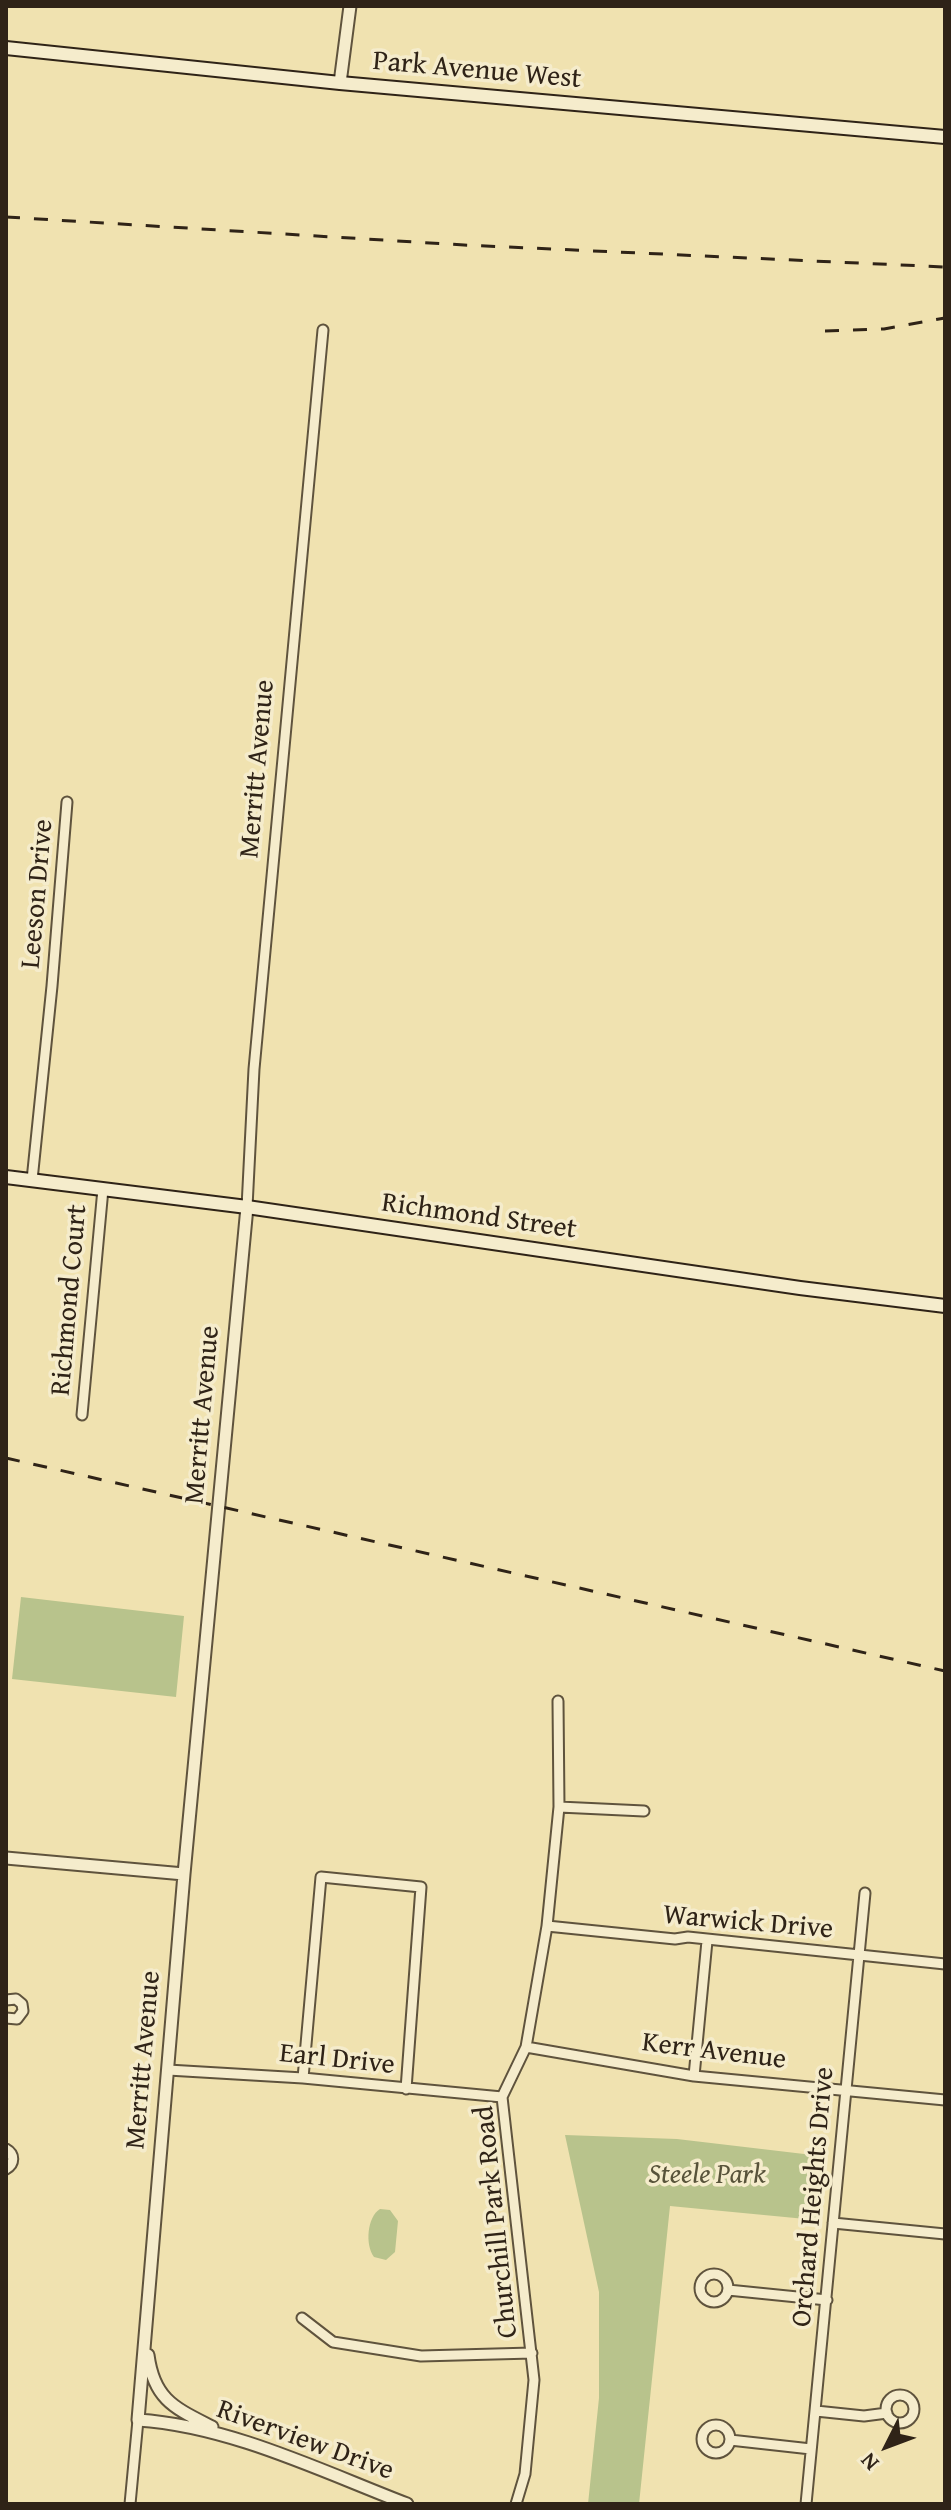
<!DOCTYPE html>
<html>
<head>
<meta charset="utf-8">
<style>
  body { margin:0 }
  #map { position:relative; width:951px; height:2510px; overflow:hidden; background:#f0e2b0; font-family:"Gentium Book Plus",serif }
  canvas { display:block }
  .frame { position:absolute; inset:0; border:8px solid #2f2317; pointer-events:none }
  .north { position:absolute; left:847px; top:2406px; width:80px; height:80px; -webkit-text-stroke:6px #f5eccc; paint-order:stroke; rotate:228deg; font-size:22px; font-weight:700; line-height:32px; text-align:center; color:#2f2317 }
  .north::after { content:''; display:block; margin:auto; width:28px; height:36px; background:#2f2317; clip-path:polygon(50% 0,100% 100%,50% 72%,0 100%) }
</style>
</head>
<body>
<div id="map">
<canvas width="951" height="2510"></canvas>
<div class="frame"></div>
<div class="north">N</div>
</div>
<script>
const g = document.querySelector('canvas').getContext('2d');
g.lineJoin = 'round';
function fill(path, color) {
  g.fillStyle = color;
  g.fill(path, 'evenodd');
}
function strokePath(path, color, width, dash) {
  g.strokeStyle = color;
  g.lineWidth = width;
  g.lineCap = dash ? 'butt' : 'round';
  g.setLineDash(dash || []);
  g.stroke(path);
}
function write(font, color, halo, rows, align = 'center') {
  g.font = font + ' "Gentium Book Plus",serif';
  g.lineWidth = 7;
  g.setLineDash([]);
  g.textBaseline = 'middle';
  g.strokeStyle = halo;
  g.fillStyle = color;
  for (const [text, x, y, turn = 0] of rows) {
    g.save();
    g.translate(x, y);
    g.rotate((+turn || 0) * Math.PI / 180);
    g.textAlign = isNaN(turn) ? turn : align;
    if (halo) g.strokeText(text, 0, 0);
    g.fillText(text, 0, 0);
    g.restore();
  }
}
const green = new Path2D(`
  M21 1597 184 1616 176 1697 12 1679Z
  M565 2135 677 2139 821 2156 816 2220 670 2206 639 2504H588L599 2398V2292Z
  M380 2209 390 2210 398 2221 395 2252 386 2260 374 2257C365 2245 367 2217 380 2209Z`);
const minor = new Path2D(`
  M32 1180 52 986 67 802
  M247 1207 254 1069 323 330
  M82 1415 103 1189
  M559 1807 644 1811
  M547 1926 675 1939 688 1937 945 1964
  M6 2000 16 1999 22 2004 23 2011 17 2019 6 2018
  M526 2047 694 2076 945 2100
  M168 2070 303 2078 502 2097
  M694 2076 707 1941
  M303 2078 321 1877 421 1887 406 2089
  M6 2149C15 2154 15 2164 6 2169
  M833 2223 945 2234
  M700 2288a14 14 0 1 1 28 0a14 14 0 1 1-28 0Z
  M728 2290 827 2300
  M302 2318 333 2342 421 2356 532 2353
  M886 2409a14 14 0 1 1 28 0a14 14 0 1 1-28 0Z
  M816 2411 864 2416 887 2413
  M702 2439a14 14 0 1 1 28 0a14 14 0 1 1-28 0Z
  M730 2440 811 2449
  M130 2504 138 2420
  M516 2504 525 2474 534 2380 502 2097 526 2047 547 1926 559 1807 558 1701
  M806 2504 865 1893`);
const tertiary = new Path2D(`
  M340 83 350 6
  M247 1207 184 1874 138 2420C230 2426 321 2471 407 2504
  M6 1858 184 1874
  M148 2355C154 2400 175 2408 212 2427`);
const secondary = new Path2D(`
  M6 48 340 83 945 137
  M6 1177 247 1207 800 1288 945 1306`);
const rail = new Path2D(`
  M6 217 464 245 945 267
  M825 331 884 329 945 318
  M6 1458 945 1671`);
const streetNames = [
  ["Park Avenue West",477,71,5],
  ["Merritt Avenue",258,769,-85],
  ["Leeson Drive",38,894,-85],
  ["Richmond Street",479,1217,8],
  ["Richmond Court",70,1300,-85],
  ["Merritt Avenue",203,1415,-85],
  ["Warwick Drive",748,1923,5],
  ["Kerr Avenue",714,2052,7],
  ["Merritt Avenue",144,2060,-85],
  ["Earl Drive",337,2060,6],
  ["Orchard Heights Drive",814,2197,-85],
  ["Churchill Park Road",497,2222,-96],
  ["Riverview Drive",305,2441,20]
];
const parkNames = [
  ["Steele Park",707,2176]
];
fill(green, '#b8c38c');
strokePath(minor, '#5f533d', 13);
strokePath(tertiary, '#5f533d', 15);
strokePath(secondary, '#2f2317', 16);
strokePath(minor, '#f5eccc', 9);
strokePath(tertiary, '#f5eccc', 11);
strokePath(secondary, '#f5eccc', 12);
strokePath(rail, '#2f2317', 3, [14, 14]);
write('28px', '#2f2317', '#f5eccc', streetNames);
write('italic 28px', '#58533a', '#f5eccc', parkNames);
</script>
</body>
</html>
